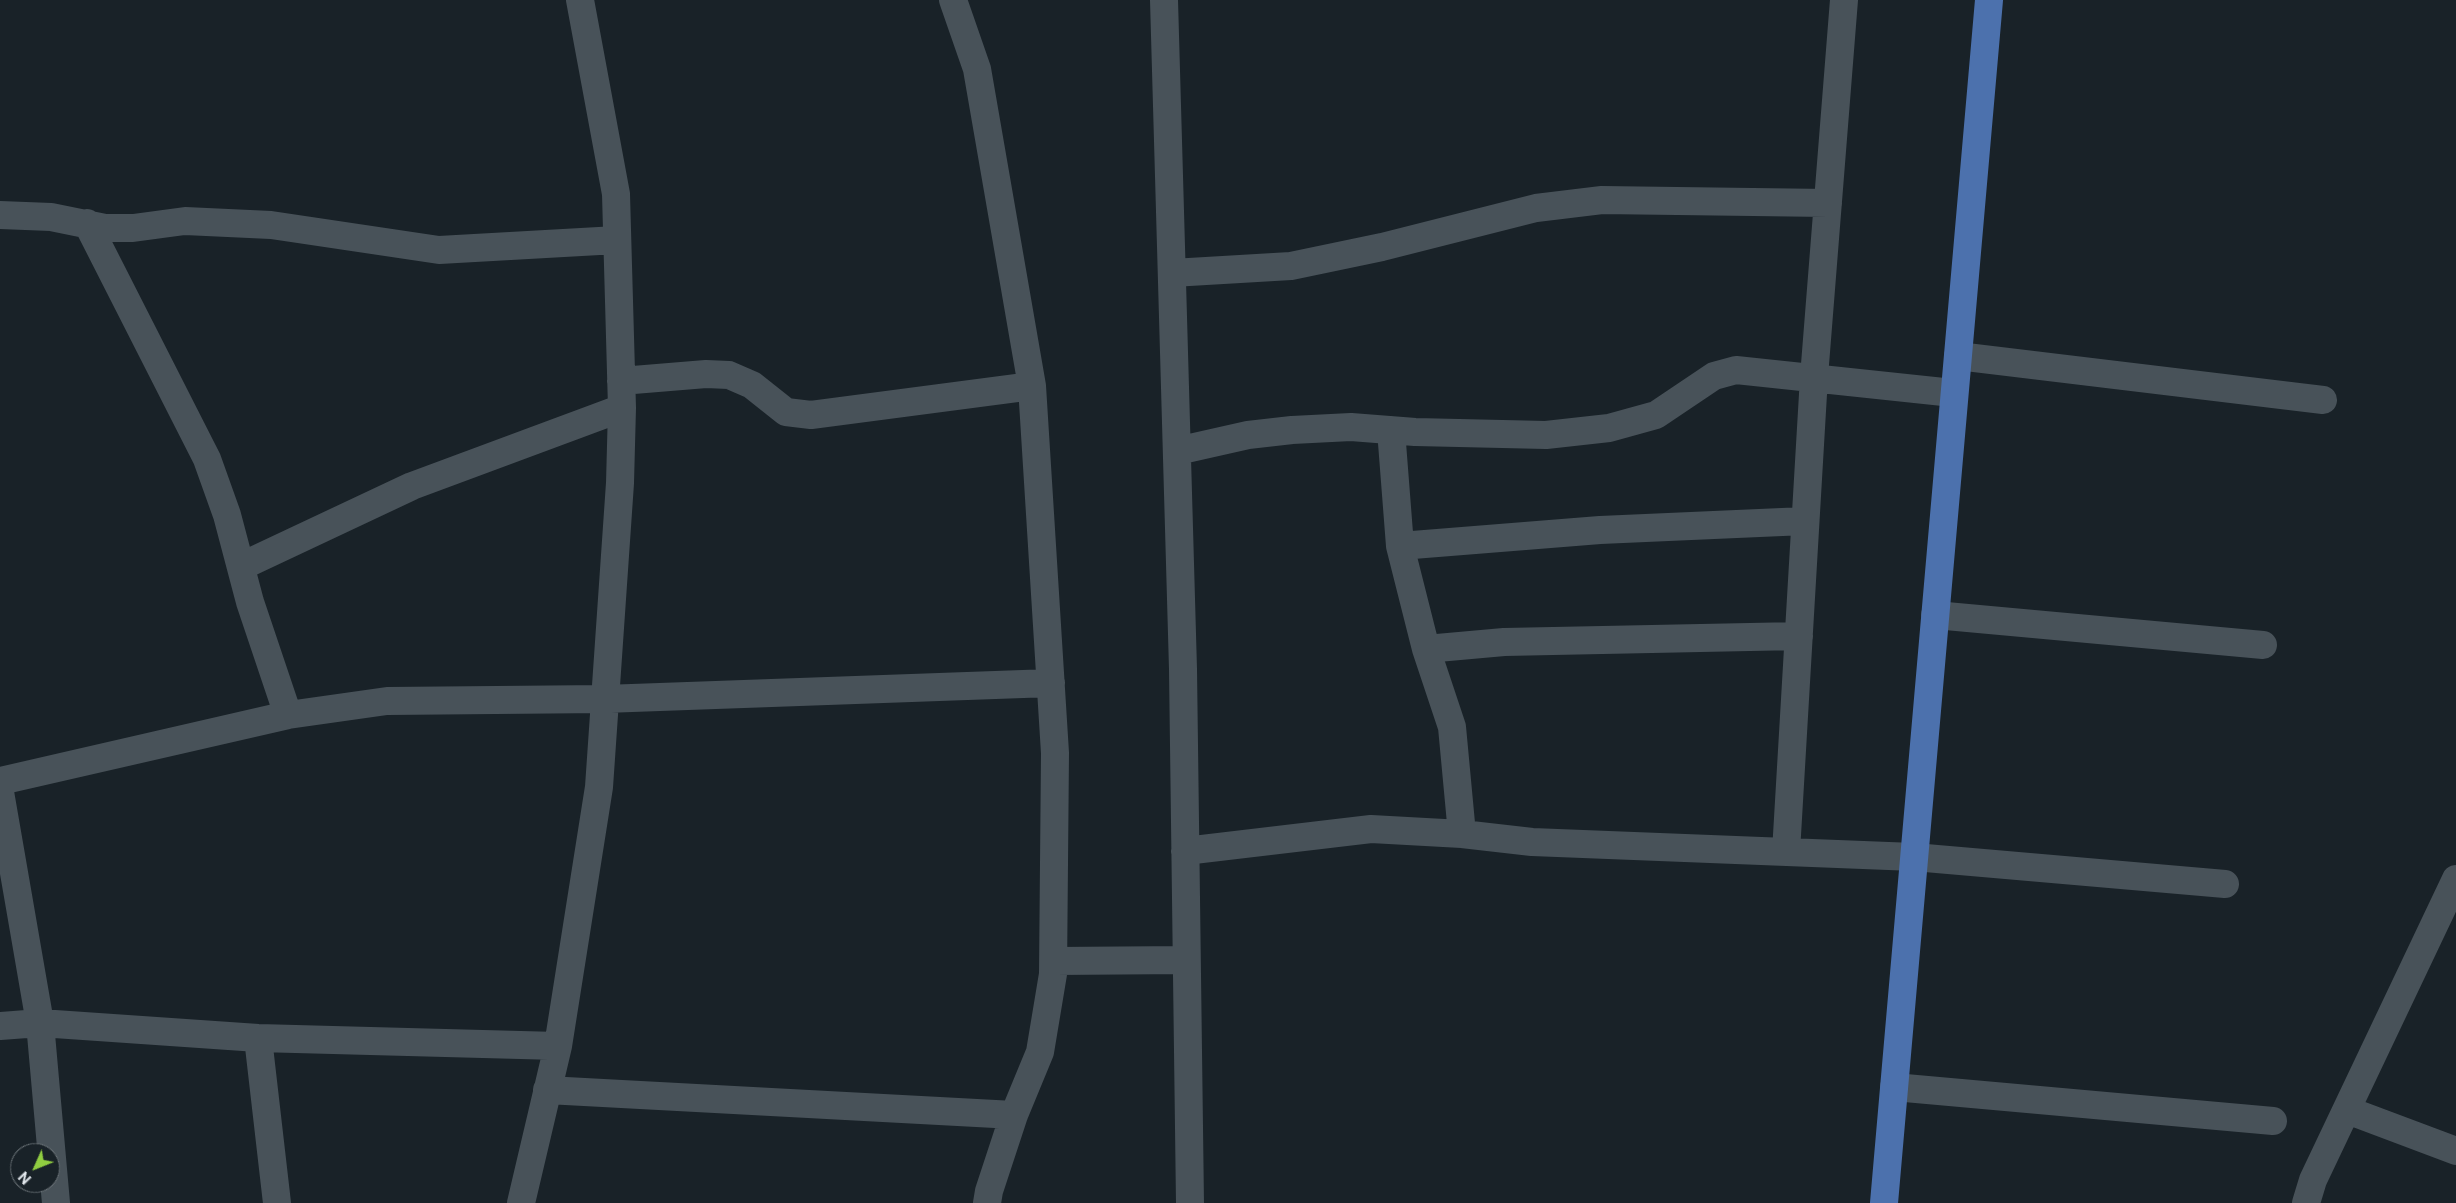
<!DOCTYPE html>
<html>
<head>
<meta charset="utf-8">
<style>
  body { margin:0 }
  #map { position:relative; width:2456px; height:1203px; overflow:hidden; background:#192228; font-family:"Public Sans",sans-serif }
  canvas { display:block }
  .north { position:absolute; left:10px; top:1143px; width:50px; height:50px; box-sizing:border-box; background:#192228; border:1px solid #6a7277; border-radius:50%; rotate:226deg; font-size:14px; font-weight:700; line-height:20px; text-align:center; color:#e3e9ee }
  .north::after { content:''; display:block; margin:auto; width:18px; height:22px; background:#90cd41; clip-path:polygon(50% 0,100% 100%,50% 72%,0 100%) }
</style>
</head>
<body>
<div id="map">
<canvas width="2456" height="1203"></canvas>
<div class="north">N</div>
</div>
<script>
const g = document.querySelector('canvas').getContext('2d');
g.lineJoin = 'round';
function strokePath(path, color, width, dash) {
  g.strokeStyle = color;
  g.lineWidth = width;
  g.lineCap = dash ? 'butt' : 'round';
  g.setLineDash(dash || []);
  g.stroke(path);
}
const minor = new Path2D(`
  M953 0 977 69 1032 386 1055 753 1053 974 1040 1052 1014 1115 989 1191 987 1203
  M1164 0 1183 669 1190 1203
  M0 215 51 217 105 228H133L185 221 271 225 439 250 617 240
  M87 223 207 459 227 515 250 602 288 715
  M1172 273 1291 266 1382 247 1536 208 1602 200 1828 203
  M1958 356 2323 400
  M621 381 706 374 729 375 752 385 786 412 811 415 1032 386
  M1391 430 1400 546 1426 649 1452 727 1462 834
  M1177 451 1248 435 1292 430 1351 427 1415 432 1546 435 1609 428 1656 415 1714 376 1736 370 1953 393
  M1400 546 1600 530 1805 521
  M242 566 412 486 622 408
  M1935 615 2263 645
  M1426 649 1504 642 1799 636
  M0 781 288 715 387 701 604 699 1051 683
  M0 792 40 1023 56 1203
  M1185 851 1371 829 1462 834 1532 842 1914 857 2225 884
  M1786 852 1814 377 1844 0
  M1055 961 1186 960
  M0 1026 40 1023 258 1038 558 1046
  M258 1038 277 1203
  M1894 1087 2273 1121
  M547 1090 1014 1115
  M2347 1110 2456 1151
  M521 1203 558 1046 599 787 620 483 622 408 616 194 580 0
  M2306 1203 2313 1180 2456 879`);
const major = new Path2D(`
  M1884 1203 1989 0`);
strokePath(minor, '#485259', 28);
strokePath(major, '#4c71ad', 28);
</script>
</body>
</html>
